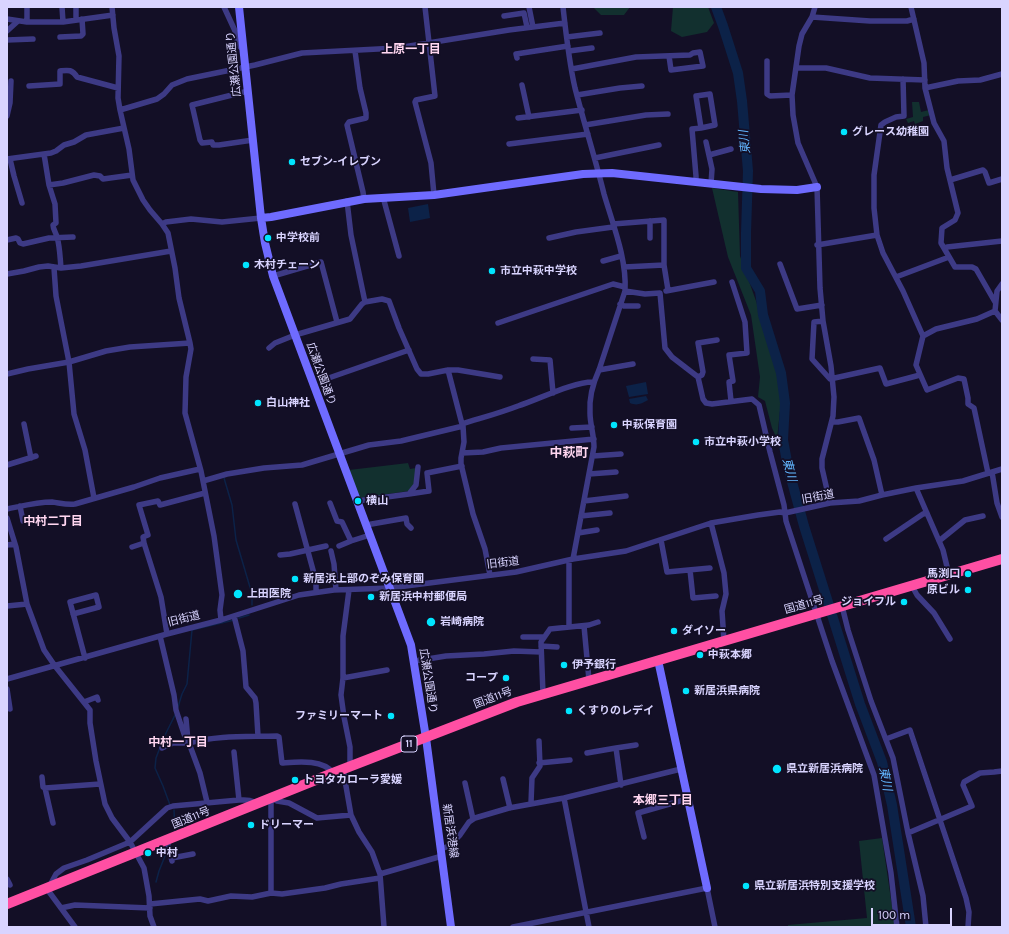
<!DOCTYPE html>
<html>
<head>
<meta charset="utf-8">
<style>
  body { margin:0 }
  #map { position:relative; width:1009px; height:934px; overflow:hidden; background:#130f26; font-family:Karla,sans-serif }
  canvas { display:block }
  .frame { position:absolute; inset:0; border:8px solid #d9d4ff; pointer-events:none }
  .scale { position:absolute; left:871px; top:908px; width:81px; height:18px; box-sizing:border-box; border:2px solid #d9d4ff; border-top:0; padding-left:5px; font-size:12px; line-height:14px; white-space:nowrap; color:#d9d4ff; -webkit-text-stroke:3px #130f26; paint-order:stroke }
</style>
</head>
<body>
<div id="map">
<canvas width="1009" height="934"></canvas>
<div class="frame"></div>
<div class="scale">100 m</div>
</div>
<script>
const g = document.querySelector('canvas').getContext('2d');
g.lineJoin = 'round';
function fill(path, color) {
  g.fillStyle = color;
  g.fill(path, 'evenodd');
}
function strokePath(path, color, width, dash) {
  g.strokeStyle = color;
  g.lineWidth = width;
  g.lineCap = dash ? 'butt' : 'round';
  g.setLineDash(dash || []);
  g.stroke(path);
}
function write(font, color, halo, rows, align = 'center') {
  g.font = font + ' Karla,"Noto Sans JP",sans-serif';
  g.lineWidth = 3.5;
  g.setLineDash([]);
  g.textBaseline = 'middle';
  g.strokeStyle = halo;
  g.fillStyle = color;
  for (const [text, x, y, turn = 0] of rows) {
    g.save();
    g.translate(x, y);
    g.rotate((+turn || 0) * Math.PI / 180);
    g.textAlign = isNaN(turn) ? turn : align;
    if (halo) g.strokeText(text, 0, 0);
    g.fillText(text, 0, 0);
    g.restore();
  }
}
const green = new Path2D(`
  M593 7H630L624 15H601Z
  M673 7H708L714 23 707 32 682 37 671 31Z
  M912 102H919L921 112 929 110 931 115 923 117V121L915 124 914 121 908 123 906 119 913 117Z
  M712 188 738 192 740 256 766 329 777 374 781 402 777 439 772 428 765 401 758 397 760 377 751 315 728 257Z
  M408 463 410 469 416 468 414 485 409 491 359 498 349 470Z
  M882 838 895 927H788V925L867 918 859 841Z`);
const water = new Path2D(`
  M428 204 430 218 410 222 408 208Z
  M646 382 648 394 629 397 626 386Z
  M646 396 648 400C641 404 637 406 630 403L629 399Z`);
const stream = new Path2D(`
  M224 478 232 505 236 540 252 594V605
  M239 618 249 615
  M178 707 182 694 187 684 192 630 234 620
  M170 805 163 786 155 768 156 758 164 737 175 715
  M174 810 175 832
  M156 882 159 871 167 851`);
const river = new Path2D(`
  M716 7 723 26 738 73 742 101 748 171 746 233V268L760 291 763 315 781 373 785 403 783 440 788 467 804 526 860 704 882 762 892 805 911 927`);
const street = new Path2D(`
  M62 7 63 22
  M76 7V20
  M112 7 114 28 119 56 118 98 120 110 129 149 133 180 143 200 150 210 162 224 168 233 175 268 179 298 190 343 191 349 186 377 185 413 201 471 214 536 222 595 220 610 221 620
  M224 7 236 33 238 45 243 49
  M425 7 435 96 416 100 415 102 431 163 434 195
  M529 7 533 27
  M563 7C566 34 569 62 575 88 584 123 595 158 604 194 613 225 627 259 625 291L599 370C593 383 589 398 590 413 590 424 594 435 594 447L573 559
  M815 7 812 17 802 34 799 46 792 95 793 115 798 143 817 187 820 288 823 321 831 366 834 397 833 416 822 459V468L830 503
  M911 7 924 63 925 88 934 123 944 141 947 168 958 213 955 220 942 228 941 243 955 267H972L976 269 995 302
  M504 16 524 13 527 27
  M812 17 870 21H907L914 19
  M7 19 27 22H63L113 15
  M27 22V7
  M7 31 18 21
  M60 37 81 36 83 34 82 19
  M567 37 600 33
  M7 40 33 39
  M355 51 360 88 366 113V118L349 122 347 125 363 192 364 199
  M569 51 592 48
  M517 58 516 54 568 46
  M767 61V94L770 96 792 95
  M797 68H826L870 78 925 80
  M572 69 636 57 690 55 693 53 700 52 703 66 671 70 669 56
  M903 79 904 116 896 117 885 122 881 125 874 175V208L877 235 883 253 903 291 923 336 916 365 927 390 958 378 964 379 968 398V404L974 408 988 473
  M522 85 529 117
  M29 86 60 84V71C68 70 72 69 77 77L118 88
  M925 88 958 81 980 80 1002 74
  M248 91 192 105 200 140 202 143 212 142 213 145H219L253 140
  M577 95 620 88 642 86
  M120 110 157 99 164 94 172 85 187 79 255 65 302 53 397 48 509 30 565 23
  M7 116 10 103 11 81
  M518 118 582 110
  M585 125 646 115 668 114
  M706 142 712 169 711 184
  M509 144 588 134
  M44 154 49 185 55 204 56 223 53 225C53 229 56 233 57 237 60 247 60 258 61 268
  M709 155 731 149
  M595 158 659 145
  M7 159 51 153 56 151 64 145 74 142 86 135 124 128
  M10 159 14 176 22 203
  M950 180 983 170 985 172 989 183 1002 179
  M696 182V176L692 129 701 128 696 96 710 94 715 125 701 128
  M49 185 63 183 94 175 100 176 103 179 132 175
  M383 197 399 256
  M650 221V238
  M162 224 166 222 191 219 222 222 261 218
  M613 224 664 220V265L668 290
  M549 238 576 232 613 227
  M7 240 16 238 18 239 20 243 23 244 49 238 73 237
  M817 245 877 235
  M944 248 947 247 1002 241
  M603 261 621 256
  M780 264 797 309 822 305
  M624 267 664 265
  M54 268 56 296 69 362 74 414 85 450 94 498
  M7 274 24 271 39 267 48 266 61 268 81 266 171 251
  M273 276 321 262 337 322
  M896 277 949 257
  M1002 284 997 291 995 311 1002 320
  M625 291 645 294 660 293 665 348 672 357 698 377 703 399 706 403 712 404 752 399 759 405 770 452 784 505 786 521 832 661 874 775 891 873 897 927
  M666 291 714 282
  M365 302 382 299 389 301 399 328 417 369 421 374H428L448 370
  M620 304 624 306H638
  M823 321 814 322 812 359 830 379 880 368 886 384 920 375
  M498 323 613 284 625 287
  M923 336 936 329 977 319 995 311
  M269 348 275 343 295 335 350 319 362 304 365 302 351 235 347 201
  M533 359 550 360 553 393
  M599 370 633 364
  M7 374 28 369 69 362 106 351 130 347 190 343
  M698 377 702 375 703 372 698 343 717 340
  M323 380 409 350
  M731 401 729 382 733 381 729 355 747 353 745 322 732 282
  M832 422H838L859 418 874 460 882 495
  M24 424 31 458
  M462 424 448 370H458L500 377
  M463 426 464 442 461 458V464L473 514 485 549 490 575
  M572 428 592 427
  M462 453 483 452 501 448 594 439
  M593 456 621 454
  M7 465 36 456
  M992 472 997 503 1002 517
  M589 474 616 472
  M203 481 227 474 264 468 302 465 369 445 401 441 463 426 462 424C481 418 500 413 518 406 537 400 575 381 594 382
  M916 488 943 550 949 575
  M409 494 429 491 427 473 462 466
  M357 501 409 494 416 485 418 467
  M584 501 626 496
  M330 503 337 521 342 522 351 541 370 535
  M295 504 316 581V592
  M20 506 23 521
  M7 509C22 506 37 502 52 502 60 503 67 505 75 504L134 487 160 478 200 469
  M581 516 610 513
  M7 518 16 547 27 604 44 650 55 666 90 710V723L96 761 105 804 112 818 130 842 144 868 149 896 150 916 154 927
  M711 523 724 573 726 594 722 611 724 641
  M366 525 406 518 407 524 411 528
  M578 533 597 530
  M886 539 923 514 927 513
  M661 540 667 572 710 568
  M939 541 965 520 983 516
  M144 543 143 537 148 535 139 505 158 501 160 505 205 493
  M7 545 15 544
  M339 546 351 541
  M132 547 144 543 161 597 167 634
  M331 551 334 564 336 590
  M280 555 290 554 326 546
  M569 561V627
  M690 570 693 598 716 596
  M912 586 917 595 934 613 950 639
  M349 590 343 636V678L341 695 344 717 350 747V767
  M7 606 27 604
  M842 606 848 630 871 701 893 758 908 833 923 896 926 927
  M73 614 99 607 96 595 70 602 85 658
  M234 616 243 651 246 687 255 698 256 703 258 736
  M584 626 589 680
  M160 636 174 695 176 710 184 734 189 743C219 735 246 737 277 736L279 737 282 763C297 762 323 759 333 773
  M523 637H544
  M541 646 557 647
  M415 661 446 656 484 654 514 651 541 652
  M343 678 387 670
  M7 679 167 634 221 620 299 595 334 590 390 588 516 572 573 559 626 551 711 523 758 515 780 512 785 513 830 503 859 501 882 495 916 488 963 481 1002 469
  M7 689 10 709
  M543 694 541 642 550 629 589 625 598 622
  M84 702 97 697 98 700
  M186 719 188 741
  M886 739 910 730 966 898 969 912 968 927
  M162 748 173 743H189L200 773 207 802
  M616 748 636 745
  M234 752 239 800
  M587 753 616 748 621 785
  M539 763 570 760
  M343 769 351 815 359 832 372 852 380 874 384 927
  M42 777 43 787 45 788 100 784
  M503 779 510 808
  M465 783 473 819
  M45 788 53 823
  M564 798 589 927
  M531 803 532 778 540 766 539 741
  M908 833 972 806 963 785 964 782 980 773 994 772 1002 771
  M644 837 638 813 687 799
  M167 841 172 861
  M441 849 449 846 460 835 469 822 475 818 509 808 564 798 681 769
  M172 858 193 854
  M380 874 442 856
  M7 879 10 885
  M49 887 56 874 64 868 87 860 130 842 167 808 173 806 239 800C246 800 251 799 257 804
  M47 889 75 927
  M271 893V798L277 801 289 803 317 818 351 815
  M150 904 200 899 208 901 231 896 252 897 271 893 282 894 325 888 341 884 380 878
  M61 908 75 905 150 908
  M513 927 707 888 715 927`);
const secondary = new Path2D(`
  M239 7 261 218 265 243 273 276 411 645 426 738 451 927
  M261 218 271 217 364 199 434 195 583 174 612 173 761 189 797 190 817 187
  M658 660 707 888`);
const highway = new Path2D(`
  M7 904 333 773 517 702 1002 559`);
const markers = [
  [844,132,4,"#00e5ff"],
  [292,162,4,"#00e5ff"],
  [268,238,4,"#00e5ff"],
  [246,265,4,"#00e5ff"],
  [492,271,4,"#00e5ff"],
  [258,403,4,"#00e5ff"],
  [614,425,4,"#00e5ff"],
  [696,442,4,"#00e5ff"],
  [358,501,4,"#00e5ff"],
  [968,574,4,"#00e5ff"],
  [295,579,4,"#00e5ff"],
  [968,590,4,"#00e5ff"],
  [238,594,5,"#00e5ff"],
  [371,597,4,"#00e5ff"],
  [904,602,4,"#00e5ff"],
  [431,622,5,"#00e5ff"],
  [674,631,4,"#00e5ff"],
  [700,655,4,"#00e5ff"],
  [564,665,4,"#00e5ff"],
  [506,678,4,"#00e5ff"],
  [686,691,4,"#00e5ff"],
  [569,711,4,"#00e5ff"],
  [391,716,4,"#00e5ff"],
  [777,769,5,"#00e5ff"],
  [295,780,4,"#00e5ff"],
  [251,825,4,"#00e5ff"],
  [148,853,4,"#00e5ff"],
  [746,886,4,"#00e5ff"]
];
const shields = [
  [409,744,16]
];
const shieldNames = [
  ["11",409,744]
];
const streetNames = [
  ["広瀬公園通り",234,64,-96],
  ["広瀬公園通り",321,374,70],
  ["旧街道",818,497,-10],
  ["旧街道",503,563,-7],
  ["国道11号",804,605,-16],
  ["旧街道",184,619,-14],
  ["広瀬公園通り",428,681,81],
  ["国道11号",493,698,-21],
  ["国道11号",191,818,-22],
  ["新居浜港線",450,831,82]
];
const poiNames = [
  ["グレース幼稚園",852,132],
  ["セブン-イレブン",300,162],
  ["中学校前",276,238],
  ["木村チェーン",254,265],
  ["市立中萩中学校",500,271],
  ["白山神社",266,403],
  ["中萩保育園",622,425],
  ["市立中萩小学校",704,442],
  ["横山",366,501],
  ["馬渕口",960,574,"right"],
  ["新居浜上部のぞみ保育園",303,579],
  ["原ビル",960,590,"right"],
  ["上田医院",247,594],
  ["新居浜中村郵便局",379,597],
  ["ジョイフル",896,602,"right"],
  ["岩崎病院",440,622],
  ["ダイソー",682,631],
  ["中萩本郷",708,655],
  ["伊予銀行",572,665],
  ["コープ",498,678,"right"],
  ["新居浜県病院",694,691],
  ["くすりのレデイ",577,711],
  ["ファミリーマート",383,716,"right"],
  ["県立新居浜病院",786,769],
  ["トヨタカローラ愛媛",303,780],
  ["ドリーマー",259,825],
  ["中村",156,853],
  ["県立新居浜特別支援学校",754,886]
];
const neighbourhoodNames = [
  ["上原一丁目",411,50],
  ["中村二丁目",53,522],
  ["中村一丁目",178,743],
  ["本郷三丁目",663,801]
];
const waterNames = [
  ["東川",745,142,-96],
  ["東川",789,470,76],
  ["東川",885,779,80]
];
const quarterNames = [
  ["中萩町",569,453]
];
fill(green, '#12302f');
fill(water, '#0c2248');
strokePath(stream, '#0c2248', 1.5);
strokePath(river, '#0c2248', 10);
strokePath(street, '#3d3a85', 5.5);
strokePath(secondary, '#6f6bff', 8);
strokePath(highway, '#ff4fa3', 10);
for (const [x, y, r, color] of markers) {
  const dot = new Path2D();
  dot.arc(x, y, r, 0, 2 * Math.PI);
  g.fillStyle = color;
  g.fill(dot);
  strokePath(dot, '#130f26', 1.5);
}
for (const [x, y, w] of shields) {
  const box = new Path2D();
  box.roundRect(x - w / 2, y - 8, w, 16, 3);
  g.fillStyle = '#130f26';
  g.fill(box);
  strokePath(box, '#d9d4ff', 1);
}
write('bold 10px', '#d9d4ff', null, shieldNames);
write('11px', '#d9d4ff', '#130f26', streetNames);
write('bold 11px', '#d9d4ff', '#130f26', poiNames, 'left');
write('bold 12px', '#ffd6f0', '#130f26', neighbourhoodNames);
write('italic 12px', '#62b6ff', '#130f26', waterNames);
write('bold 13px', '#ffd6f0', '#130f26', quarterNames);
</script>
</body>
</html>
